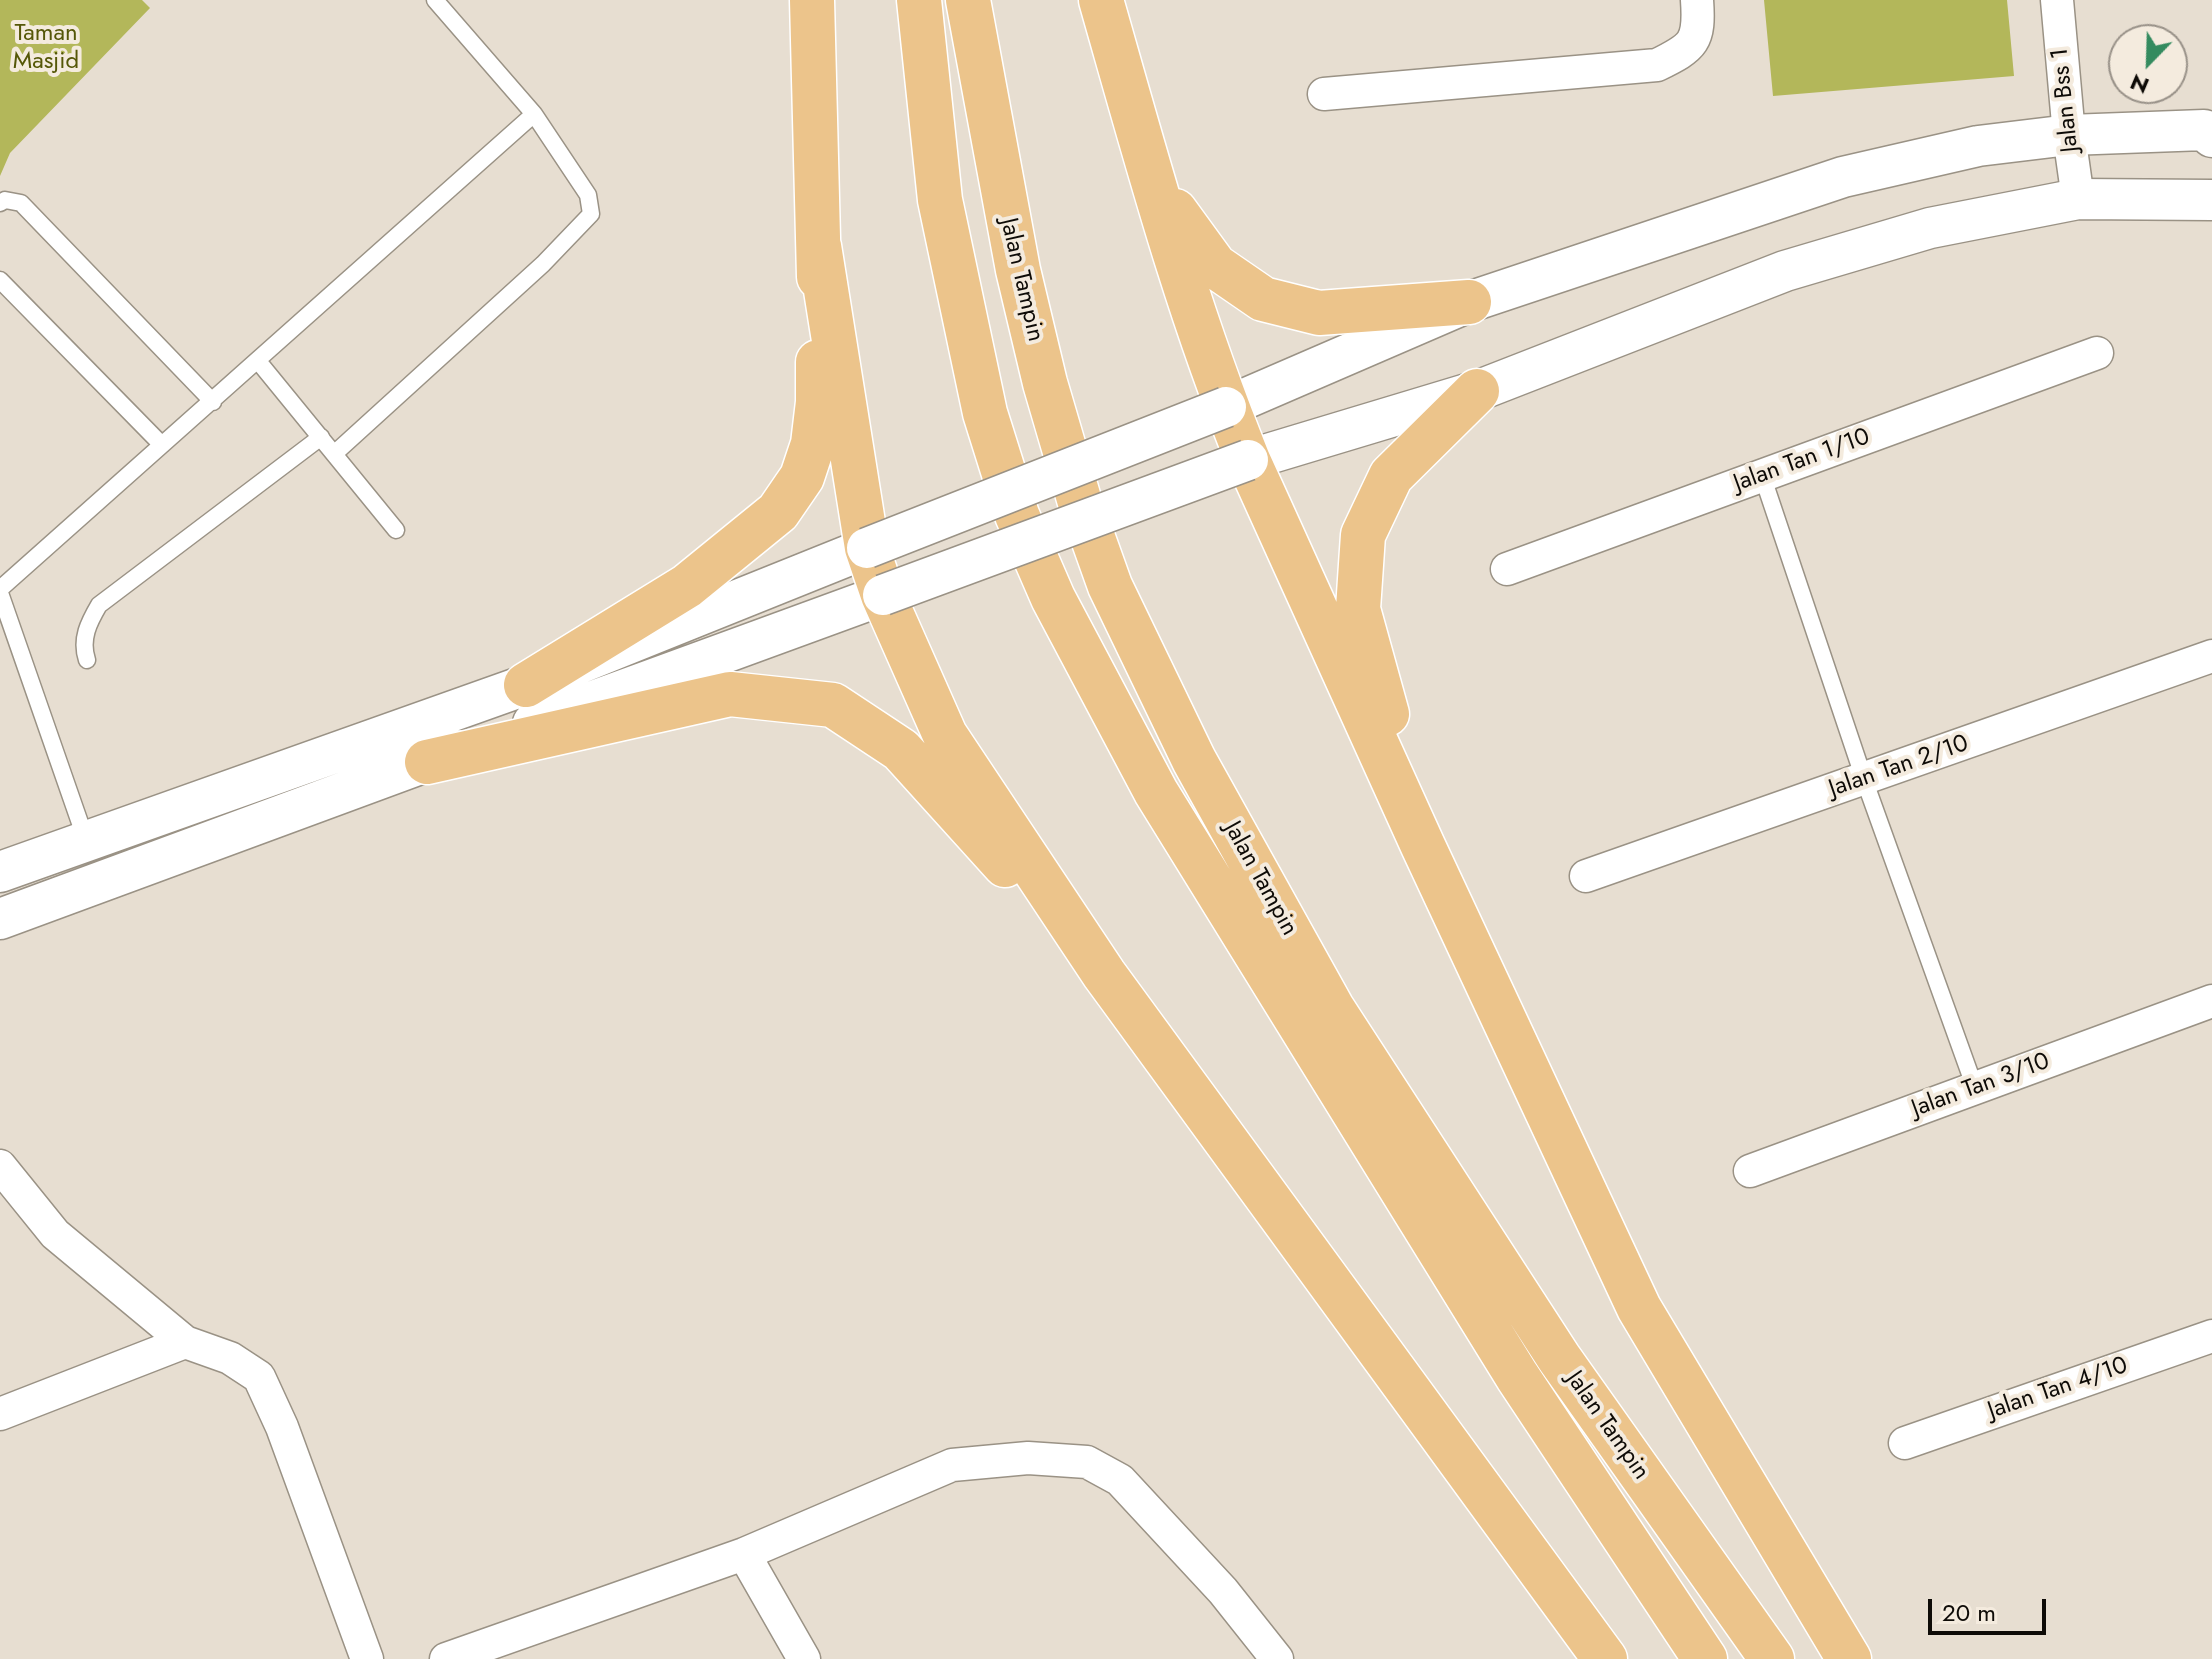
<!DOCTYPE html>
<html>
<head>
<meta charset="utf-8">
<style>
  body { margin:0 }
  #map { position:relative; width:2212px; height:1659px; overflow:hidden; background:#e7ded1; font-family:Jost,sans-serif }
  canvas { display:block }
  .north { position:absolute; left:2108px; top:24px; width:80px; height:80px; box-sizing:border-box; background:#f4ebde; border:2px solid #989188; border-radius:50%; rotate:203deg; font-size:22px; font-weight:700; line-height:32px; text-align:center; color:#0e0b07 }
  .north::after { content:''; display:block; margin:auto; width:28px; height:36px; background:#348b5f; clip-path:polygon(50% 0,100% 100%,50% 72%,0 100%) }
  .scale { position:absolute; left:1928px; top:1599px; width:118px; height:36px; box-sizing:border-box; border:4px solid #0e0b07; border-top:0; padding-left:10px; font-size:24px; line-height:28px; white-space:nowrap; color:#0e0b07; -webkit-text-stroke:6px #f4ebde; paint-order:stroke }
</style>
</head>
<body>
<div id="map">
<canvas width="2212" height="1659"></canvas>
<div class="north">N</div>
<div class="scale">20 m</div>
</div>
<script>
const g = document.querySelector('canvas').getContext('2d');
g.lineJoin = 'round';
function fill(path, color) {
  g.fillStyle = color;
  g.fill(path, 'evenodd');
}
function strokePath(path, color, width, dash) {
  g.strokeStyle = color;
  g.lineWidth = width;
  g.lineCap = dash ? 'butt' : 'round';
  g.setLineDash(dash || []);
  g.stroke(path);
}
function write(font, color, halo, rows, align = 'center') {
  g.font = font + ' Jost,sans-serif';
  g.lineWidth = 8;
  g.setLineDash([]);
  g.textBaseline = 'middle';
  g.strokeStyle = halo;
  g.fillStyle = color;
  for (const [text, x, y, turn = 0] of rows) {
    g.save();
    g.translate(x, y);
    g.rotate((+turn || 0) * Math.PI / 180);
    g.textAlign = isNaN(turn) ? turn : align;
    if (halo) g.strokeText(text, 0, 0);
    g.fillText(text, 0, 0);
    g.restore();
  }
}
const green = new Path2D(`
  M0 0H142L150 8 10 153 0 176Z
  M1764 0H2007L2014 76 1773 96Z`);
const service = new Path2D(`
  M0 203 5 200 21 203 213 402
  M0 280 162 445
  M258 361 396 530
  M334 454 543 264 591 214 588 195 534 114 435 0
  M1762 475 1864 779 1975 1088
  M0 589 534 114
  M0 593 87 843
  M87 660C80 639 89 622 99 605L321 437`);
const minor = new Path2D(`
  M2057 0 2069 135 2078 199
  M1324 94 1657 65C1694 47 1700 42 1697 0
  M1507 569 2097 353
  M1586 876 2212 656
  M0 1166 55 1234 185 1342 230 1358 259 1377 282 1427 367 1659
  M1750 1171 2212 1001
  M0 1414 185 1342
  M1905 1443 2212 1336
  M744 1554 804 1659
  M446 1659 744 1554 952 1465 1028 1458 1087 1462 1120 1480 1223 1591 1277 1659`);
const tertiary = new Path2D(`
  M1226 407 1469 302 1843 177 1978 146 2069 135 2204 130 2212 137
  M1248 460 1477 391 1785 271 1930 228 2078 199 2212 200
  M533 723 883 595
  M0 872 526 685 867 548
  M0 919 458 750`);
const trunk = new Path2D(`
  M812 0 819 277
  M919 0 940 200 985 413 1017 515 1053 598 1156 792 1517 1376 1705 1659
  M968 0 1018 270 1045 383 1079 499 1110 586 1194 760 1332 1008 1559 1358 1772 1659
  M1101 0C1145 154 1187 311 1248 460L1423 846 1639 1308 1849 1659
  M1175 211 1215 266 1263 299 1319 313 1469 302
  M819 246 867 548 883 595 945 735 1104 974 1605 1659
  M526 685 687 586 778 512 802 477 813 444 818 402V362
  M1387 714 1358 609 1363 535 1391 476 1477 391
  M427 762 730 694 833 705 901 750 1005 865`);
const tertiaryBridge = new Path2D(`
  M867 548 1226 407
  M883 595 1248 460`);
const parkNames = [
  ["Taman",46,34],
  ["Masjid",46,62]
];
const streetNames = [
  ["Jalan Bss 1",2066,100,-96],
  ["Jalan Tampin",1021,280,77],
  ["Jalan Tan 1/10",1802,461,-20],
  ["Jalan Tan 2/10",1899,767,-19],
  ["Jalan Tampin",1260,879,61],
  ["Jalan Tan 3/10",1981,1086,-20],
  ["Jalan Tan 4/10",2058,1389,-19],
  ["Jalan Tampin",1607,1426,55]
];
fill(green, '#b3b75a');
strokePath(service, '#9a9285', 19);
strokePath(minor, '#9a9285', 35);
strokePath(tertiary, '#9a9285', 43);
strokePath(trunk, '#fff', 47);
strokePath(service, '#fff', 16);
strokePath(minor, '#fff', 32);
strokePath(tertiary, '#fff', 40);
strokePath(trunk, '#ecc48b', 44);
strokePath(tertiaryBridge, '#9a9285', 43, []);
strokePath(tertiaryBridge, '#fff', 40);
write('24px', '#555708', '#f4ebde', parkNames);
write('24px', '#0e0b07', '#f4ebde', streetNames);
</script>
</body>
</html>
